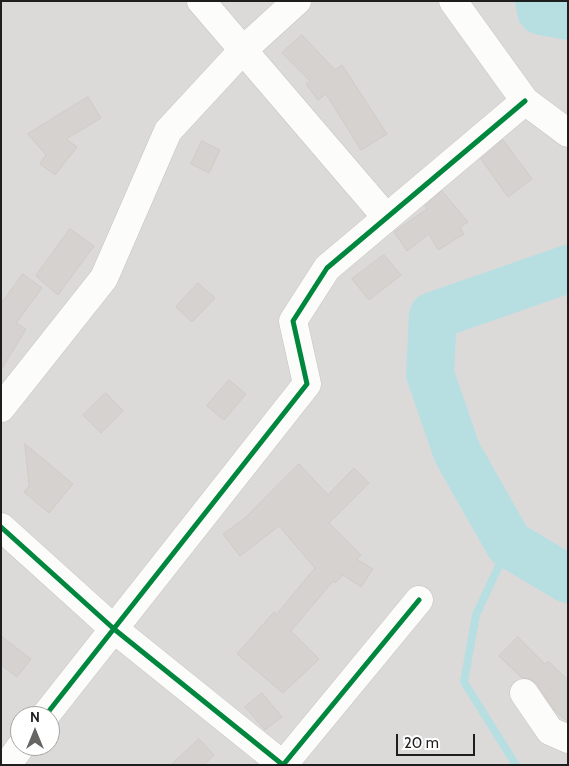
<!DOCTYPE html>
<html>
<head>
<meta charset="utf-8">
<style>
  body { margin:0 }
  #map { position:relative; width:569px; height:766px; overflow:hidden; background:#edeae6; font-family:Cabin,sans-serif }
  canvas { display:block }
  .frame { position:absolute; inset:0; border:2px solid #1e1e1e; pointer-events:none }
  .north { position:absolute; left:10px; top:706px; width:50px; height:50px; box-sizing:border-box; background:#fff; border:1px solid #a5a5a5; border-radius:50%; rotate:0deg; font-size:14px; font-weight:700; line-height:20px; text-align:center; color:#1e1e1e }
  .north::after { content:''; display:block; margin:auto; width:18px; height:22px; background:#666564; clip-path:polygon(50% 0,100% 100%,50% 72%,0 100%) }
  .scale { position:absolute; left:396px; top:734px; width:79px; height:22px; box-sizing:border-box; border:2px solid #1e1e1e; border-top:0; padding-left:6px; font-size:15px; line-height:18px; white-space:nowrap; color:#1e1e1e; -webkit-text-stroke:4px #fff; paint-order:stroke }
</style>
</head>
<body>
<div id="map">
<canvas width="569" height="766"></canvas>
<div class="frame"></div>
<div class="north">N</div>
<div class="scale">20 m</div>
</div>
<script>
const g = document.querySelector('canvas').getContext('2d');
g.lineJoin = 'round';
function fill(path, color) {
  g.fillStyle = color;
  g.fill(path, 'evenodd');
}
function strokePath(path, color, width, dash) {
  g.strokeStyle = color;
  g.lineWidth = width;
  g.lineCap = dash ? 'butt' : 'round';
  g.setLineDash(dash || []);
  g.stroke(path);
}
const residential = new Path2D(`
  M1 1H568V765H1ZM20 716H50V746H20Z`);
const stream = new Path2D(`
  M509 544 476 615 464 682 516 765`);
const river = new Path2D(`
  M539 1 541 11 568 16
  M568 269 433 316 430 374 457 452 509 544 568 579`);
const building = new Path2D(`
  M302 35 335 70 342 65 387 134 361 150 326 94 318 100 306 84 310 81 282 53Z
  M88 97 101 118 66 139 77 147 55 175 40 164 46 155 28 134Z
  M503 140 532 179 508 197 481 159Z
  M202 141 220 150 209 173 191 164Z
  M442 191 468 222 460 227 464 234 438 250 429 234 407 251 394 232 427 209 425 206Z
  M70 229 94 246 58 295 36 276Z
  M384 255 401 275 369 300 352 279Z
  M23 274 42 288 16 323 26 329 1 370V304Z
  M198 283 215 298 192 322 176 307Z
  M229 380 246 394 224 420 207 406Z
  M106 393 123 411 101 433 83 415Z
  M25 444 73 484 49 513 24 492 29 486Z
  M299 464 328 495 354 468 369 483 329 523 361 555 357 559 373 569 361 587 343 575 335 583 333 581 291 631 319 659 283 693 237 654 274 612 276 615 315 568 279 526 240 556 223 534 245 518Z
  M1 636 31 659 17 677 1 665Z
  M518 637 545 664 548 661 568 680V722L554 710 537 684 530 679 522 678 499 656Z
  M262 693 282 717 265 730 245 707Z
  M199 739 214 755 204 765H171Z`);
const minor = new Path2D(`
  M201 1 386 217
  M453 1 525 101 568 133
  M1 408 104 278 168 131 242 51 297 1
  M1 527 114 629 283 765 419 600
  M524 693 550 731 568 739
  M45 716 307 384 293 321 327 268 525 101
  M7 765 21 746`);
const cycleway = new Path2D(`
  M1 527 114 629 283 765 419 600
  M45 716 307 384 293 321 327 268 525 101`);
fill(residential, '#dcdad8');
strokePath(stream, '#b7dfe2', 8);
strokePath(river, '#b7dfe2', 48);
fill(building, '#d5d2cf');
strokePath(building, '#d0cbc7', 1);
strokePath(minor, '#c5c4c2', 29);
strokePath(minor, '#fcfcfb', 28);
strokePath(cycleway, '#00873e', 5);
</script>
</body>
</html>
